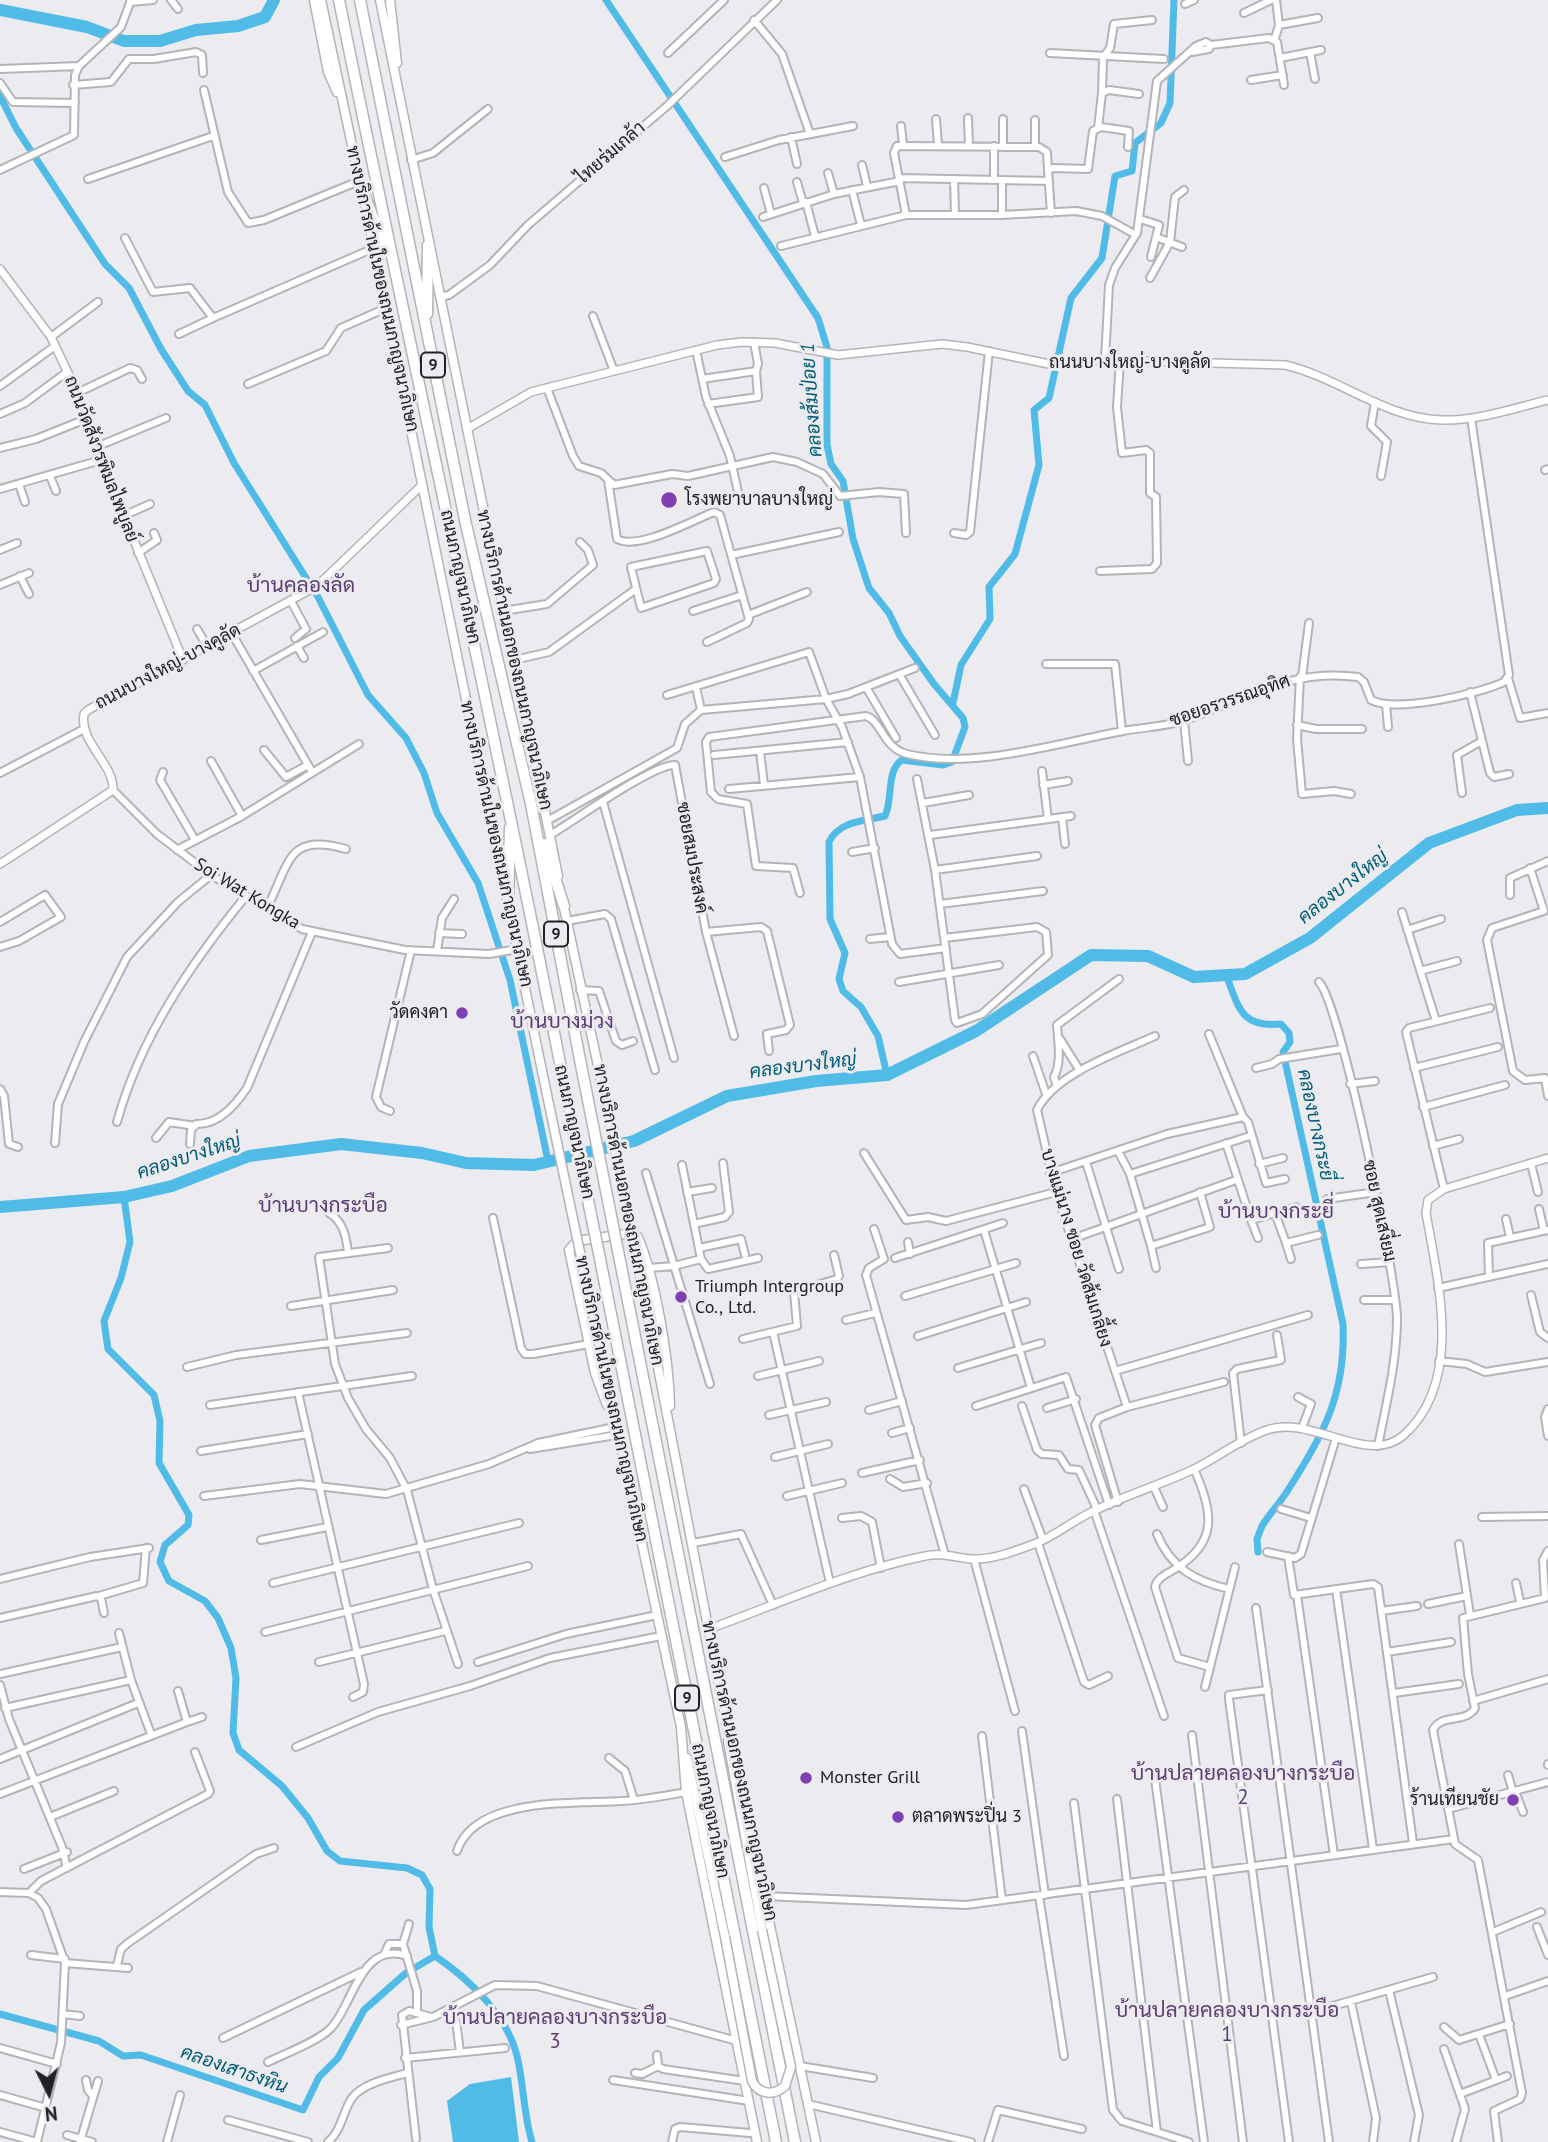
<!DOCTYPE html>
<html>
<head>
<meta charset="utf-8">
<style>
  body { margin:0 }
  #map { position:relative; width:1548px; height:2142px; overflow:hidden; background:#ebebf0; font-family:"PT Sans",sans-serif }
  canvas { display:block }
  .north { position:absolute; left:14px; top:2058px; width:70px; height:70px; -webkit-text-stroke:5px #ebebf0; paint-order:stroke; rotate:174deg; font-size:19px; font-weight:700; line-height:28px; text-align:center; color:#202123 }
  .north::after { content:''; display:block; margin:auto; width:24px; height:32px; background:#202123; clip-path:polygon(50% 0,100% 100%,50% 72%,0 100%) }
</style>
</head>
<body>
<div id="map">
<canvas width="1548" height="2142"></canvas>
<div class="north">N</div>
</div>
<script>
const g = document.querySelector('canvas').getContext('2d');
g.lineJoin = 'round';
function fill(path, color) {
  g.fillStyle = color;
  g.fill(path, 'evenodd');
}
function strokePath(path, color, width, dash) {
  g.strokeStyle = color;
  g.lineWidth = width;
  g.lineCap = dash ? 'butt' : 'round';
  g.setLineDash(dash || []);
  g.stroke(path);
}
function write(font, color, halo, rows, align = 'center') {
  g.font = font + ' "PT Sans",Sarabun,sans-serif';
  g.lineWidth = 6;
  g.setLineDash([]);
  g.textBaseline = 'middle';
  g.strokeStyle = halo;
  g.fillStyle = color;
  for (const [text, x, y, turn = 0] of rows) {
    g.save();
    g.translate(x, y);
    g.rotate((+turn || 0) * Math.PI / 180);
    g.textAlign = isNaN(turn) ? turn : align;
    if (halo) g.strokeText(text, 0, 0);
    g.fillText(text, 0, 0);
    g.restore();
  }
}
const water = new Path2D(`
  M511 2077 519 2142H453L447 2101 470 2084Z`);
const canal = new Path2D(`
  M606 0 818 318 827 347V445L831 464 843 481 853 539 869 588 889 613 900 636 934 684 963 718 965 727 952 762 943 765 902 760C886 770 893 800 885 816 864 821 839 821 829 842L830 919 845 953 839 979 843 991 861 1007 878 1036 887 1075
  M0 96 16 128 105 264 129 288 161 349 188 391 205 405 234 463 318 597 368 695 406 738 424 773 437 813 478 883 510 980 548 1161
  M953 703 961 665 990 619 989 587 1015 554 1039 465 1034 410 1049 398 1071 298 1102 258 1115 176 1132 171 1135 143 1161 123 1170 103 1174 0
  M1226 975C1239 1007 1240 1028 1281 1024L1289 1033 1290 1042 1283 1052 1343 1324C1346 1394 1324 1433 1288 1490 1280 1503 1270 1513 1262 1526L1257 1539 1258 1552
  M124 1197 130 1242 121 1278 104 1321 108 1349 154 1395 160 1421 159 1463 189 1515 188 1525 165 1545 160 1562 169 1581 205 1601 218 1618 231 1648 236 1678 233 1733 239 1750 282 1786 308 1818 327 1851 340 1861 407 1868 422 1875 430 1889 429 1927 435 1956C469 1979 507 2015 517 2056 524 2084 523 2113 532 2142
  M0 2014 99 2041 123 2056 141 2055 303 2110 319 2077 338 2058 364 2010 406 1973 435 1956`);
const river = new Path2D(`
  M0 10 87 27 124 41H160L196 30 238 26 265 17 274 0
  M0 1207 124 1197 172 1186 249 1156 341 1144 422 1153 466 1163 534 1165 634 1141 727 1096 816 1081 887 1075 976 1031 1091 955 1148 956 1194 977 1245 974 1310 938 1429 843 1517 810 1548 808`);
const minor = new Path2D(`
  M171 0 178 9
  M130 2 153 0
  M1185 4 1194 0
  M1244 13 1271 0
  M754 20 782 54 810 134
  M1279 25 1318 18
  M1275 38 1279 25 1276 0
  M1192 52 1209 49 1211 45
  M1310 52 1315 79
  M668 53 724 0
  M1050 53 1164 59
  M1280 58 1321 50
  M0 69 79 66
  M1251 80 1283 75
  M0 83 13 102 75 103
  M73 85 111 82 129 59H154L196 52 202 55 203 73
  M204 90 228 192 248 223 264 220 359 181
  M1102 93 1103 58 1110 48 1114 24 1152 20
  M968 118 969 146
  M936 119 938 145
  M1003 119V147
  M1035 120V147
  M901 126 903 145
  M1098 128 1102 93 1109 90 1139 94
  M791 137 797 164
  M994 146V180
  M725 157 779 140 853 126
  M411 160 433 153 488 109
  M862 165 867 186
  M0 170 74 135 75 75 79 66 121 27 131 0
  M828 173 834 194
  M899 178 1049 181
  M88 179 213 136
  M954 179 955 215
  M797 182 803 203
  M764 188 771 214
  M852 190 861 225
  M806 202 815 236
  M1051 213 1048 170 1053 168 1088 169 1093 131 1101 127 1129 131 1128 147
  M906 215 894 153 897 146 1039 147 1047 152 1048 170
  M1002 215V180
  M763 217 834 194 900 181
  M1140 219 1159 225 1151 257
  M1156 237 1182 247
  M125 238 153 292 190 288 213 318 374 248
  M781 246 906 215H1001L1076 211 1102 216 1136 235
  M1150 278 1170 242 1175 197 1184 190
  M440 297 449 295 490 265 528 225 667 106 777 0
  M593 316 614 371
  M179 334 213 318
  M51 337 98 302
  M696 350 706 397 730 456 738 492
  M1105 360 1109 285 1115 268 1137 233 1157 81 1196 46 1206 42 1211 45 1269 38 1277 42 1284 85
  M702 379 756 371 758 364 754 342
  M248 384 326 351 341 328 386 308
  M0 386 55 346
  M547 388 573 456 579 466 601 473 614 485 672 474 688 476 773 457 797 462 823 474 840 496 879 492 904 494 906 533
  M77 393 130 368 137 370 142 379
  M1375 402 1371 426 1387 442 1381 476
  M708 404 758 397 756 371
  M0 414 25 403 67 372
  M96 447 166 418
  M0 448 36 439 86 419
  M1545 470 1548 469
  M50 476 56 491
  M608 480 617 539C638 551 693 520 714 512L720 515 749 619 747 623 707 642
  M19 484 25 502
  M0 489 101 460
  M123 516 150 504
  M954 533 966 535 970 532 989 351
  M0 550 17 543
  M707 551 716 579 714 583 641 608 631 567Z
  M138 553 157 540 154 533
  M731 555 839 532
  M1100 571 1152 569 1157 563 1156 497 1150 493V453L1146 450 1122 453 1117 407 1120 360
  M20 576 29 594
  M0 585 29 573
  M291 601 306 629 295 638
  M503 611 547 604 593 565 588 550 580 542
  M693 611 742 595
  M748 615 807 592
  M197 629 207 646
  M231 632 311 770
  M297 646 304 658
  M514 660 549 652 636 589
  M1046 664H1115L1122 731
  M253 671 323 632
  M899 674 935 735
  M1300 677 1297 739 1302 794 1334 791 1351 794
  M1302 677 1309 623
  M1508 678 1520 718 1548 713
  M696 687 701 710
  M866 687 896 738
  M1470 692 1490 773 1494 777 1509 774
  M667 695 809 652 826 699 842 727 860 777 892 944 900 954 946 948
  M1386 704 1388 727
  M1184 721 1188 761
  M1297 725 1316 729H1362
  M264 750 286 777 308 765
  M760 751 764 785
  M714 755 848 742
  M211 761 242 816
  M1042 771 1048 819
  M163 772 160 780 195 840
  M0 773 84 729
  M917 779 935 870 955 1020 957 1023 982 1014 1048 955 1046 932 1037 927 944 938
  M1043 785 1068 781
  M729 789 860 777
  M113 790 157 834 211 875 302 929 405 950 489 954 518 949
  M1462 793 1457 755 1482 741
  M603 802 674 1058
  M923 803 969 795
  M1062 817 1065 844
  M547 821 677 748 685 724 701 710 826 699 848 694 915 668
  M550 835C574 821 653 764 675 765L706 932 761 927 767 931 790 1025 786 1030 767 1034 769 1051
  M930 835 1071 816
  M177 850 242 816 359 744
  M852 852 875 848
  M1530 868 1544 911 1492 928 1487 940 1513 1071 1525 1080 1545 1078 1548 1096
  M935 870 1037 856
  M800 893 793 868 756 866 747 804 718 799 711 792 706 742 709 737 866 716C881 720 883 748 907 754 972 770 1058 743 1123 731 1143 727 1166 727 1185 720 1247 699 1289 668 1358 677L1364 682 1371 700C1397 713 1478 694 1504 682L1509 675 1505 648 1471 418
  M1510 895V878L1548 861
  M940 904 1043 891
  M267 908C290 863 287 832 346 849
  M1402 912 1436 1021
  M567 921 605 914 611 919 655 1070
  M0 922 45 895 61 917 19 941 0 947
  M1407 930 1441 919
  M706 932 734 1036
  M439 933 462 934
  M870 939 890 937
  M437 951 442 918 454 899
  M1420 971 1457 961
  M899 982 999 965
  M1319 982C1340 1003 1397 1279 1397 1319 1397 1361 1386 1405 1378 1446
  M580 990 599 991 616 1041 622 1045 633 1041
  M1060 1039 1080 1071
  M1033 1056 1046 1094
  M1256 1068 1272 1064 1279 1059 1341 1049
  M1414 1068 1498 1047
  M1350 1084 1375 1081
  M1057 1086 1054 1077C1062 1062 1058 1041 1057 1025L1119 979
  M0 1089 4 1096 9 1144 18 1147
  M1423 1107 1505 1085
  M390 1111 381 1107 376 1097 411 950
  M1243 1117 1248 1122 1266 1183 1285 1179
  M117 1122C140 1038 191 963 246 896
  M156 1138 169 1122 195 1126
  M55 1143 58 1104 84 1042 127 957 178 902 211 875
  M1226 1143 1251 1220 1275 1213 1286 1243 1318 1235
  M190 1144 191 1130 196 1124C219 1125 236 1104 247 1088L312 932
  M1433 1146 1459 1139
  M1118 1151 1130 1174 1151 1246 1210 1227 1200 1192
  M864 1153 906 1220 928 1217 946 1221 1056 1192
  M1086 1162 1119 1269
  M1259 1164 1283 1158
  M1531 1164 1538 1192
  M682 1165 694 1224
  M646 1173 710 1384
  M1050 1173 1167 1134 1243 1117 1209 1034
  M1130 1174 1250 1136
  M1444 1189 1406 1032 1409 1028 1490 1008
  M687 1192 712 1188
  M1327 1199 1376 1192
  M1539 1209 1544 1231
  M329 1213C344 1222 346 1237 348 1252
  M1275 1213 1296 1207
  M493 1218 521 1348 525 1354H533L589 1344
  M1506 1219 1510 1237
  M1251 1220 1258 1238
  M874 1229 884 1259 869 1268 866 1275 945 1555
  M984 1230 1031 1388
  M1072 1239 1236 1180
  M908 1242 910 1254
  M1286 1243 1291 1259
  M1151 1246 1156 1268
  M388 1248 319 1257 335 1364 348 1398 366 1429 390 1458 407 1490 433 1589 458 1664
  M699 1248 741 1239 745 1255
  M895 1258 1003 1223
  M701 1259 708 1269 758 1258
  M1361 1264 1390 1262
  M648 1268 674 1266 701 1259 694 1224 725 1217 729 1212 723 1163
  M1489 1277 1488 1243 1548 1230
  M1438 1288 1548 1264
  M1531 1295 1540 1332 1548 1338
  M905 1296 1016 1263
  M1364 1300H1395
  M291 1306 393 1290
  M846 1320 875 1313
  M773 1332 830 1583
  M918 1336 1026 1302
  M743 1339 797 1326 794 1292 837 1279 839 1276 834 1255
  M1439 1361 1467 1364 1485 1372 1548 1362
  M187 1367 236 1355 407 1333
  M958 1368 1041 1343
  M1115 1371 1308 1315
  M758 1376 819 1361
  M298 1392 364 1684 363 1692 353 1697
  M1298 1397 1311 1404 1302 1428
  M210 1405 412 1376
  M976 1406 1066 1377 1109 1505
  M1022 1406 1037 1450 1042 1454 1059 1455 1068 1469 1079 1470 1097 1509
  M1127 1407 1224 1382
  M1047 1408 1076 1399
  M1548 1409 1545 1417 1548 1436
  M869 1410 902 1401
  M769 1415 826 1402
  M892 1433 910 1428
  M1241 1443 1233 1373 1237 1369 1281 1360 1277 1335
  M530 1449 616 1435
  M201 1451 308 1434
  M775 1457 828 1444
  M1194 1469C1213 1511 1219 1542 1175 1569 1167 1574 1157 1577 1155 1587L1178 1658 1210 1667
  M862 1473 920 1460
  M890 1479 903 1487 927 1483
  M1154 1487 1163 1507
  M1024 1489 1043 1540
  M204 1496 300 1484 386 1494 489 1464 538 1443 615 1427
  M787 1496 842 1483
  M1118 1502 1095 1425 1099 1418 1127 1407 1056 1192 1037 1110C1055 1073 1120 1052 1155 1036
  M1281 1509 1311 1518
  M1094 1510 1164 1716
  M1482 1517 1548 1516
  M842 1518 861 1516 872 1522 881 1568
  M1157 1534C1171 1568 1195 1581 1229 1589
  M261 1540 327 1527
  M693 1543 741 1534 773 1605
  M1038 1543 1084 1682 1089 1685 1108 1676
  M1459 1544 1470 1615
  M1267 1552 1295 1558 1301 1554 1336 1438
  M1288 1556 1294 1595 1373 1584 1378 1587 1413 1843
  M974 1559 1015 1711
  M0 1579 90 1557 149 1548
  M273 1583 519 1523
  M1516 1583 1520 1602
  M1336 1589 1373 1849
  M1297 1595 1334 1855
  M99 1596 143 1583 146 1548
  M1428 1604 1467 1596
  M1256 1608 1329 2142
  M1381 1611 1417 1606
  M0 1618 97 1596 101 1598 104 1613
  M265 1632 528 1566
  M119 1633 131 1680 151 1734
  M1387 1652 1451 1642
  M319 1662 445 1631
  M478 1662 566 1634 657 1615
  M0 1674 122 1647
  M0 1685 9 1719 62 1847 67 1868
  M1205 1687 1235 1567
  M1268 1690 1229 1695V1699L1289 2142
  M1394 1693 1459 1684
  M1473 1701 1548 1679
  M5 1708 131 1680
  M187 1722 202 1717
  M1022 1731 1045 1895
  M1192 1735 1243 2142
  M982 1736 1002 1900
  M296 1747 378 1712 470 1686 550 1658 661 1636
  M609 1758 625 1771 634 1800
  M0 1759 138 1703
  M1548 1764V1765
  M1508 1775 1513 1792
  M1155 1779 1204 2142
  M1515 1791 1523 1812
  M0 1794 187 1722 178 1691
  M1117 1799 1157 2132
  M1074 1803 1113 2110 1122 2121 1189 2142
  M1448 1809 1548 1782
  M50 1817 114 1791
  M457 1851C475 1796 575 1804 622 1801 643 1800 664 1796 686 1792
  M24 1869 67 1852
  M0 1892 29 1893 38 1898 46 1909 65 1963 61 2043 37 2142 0 2132
  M29 1893 41 1881 208 1794 210 1791 195 1752
  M764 1896 966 1905 1454 1839
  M1039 1896 1064 2056
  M1537 1927 1548 1955
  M1493 1932 1541 1912
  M403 1944 409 1924
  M31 1955 65 1959
  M384 1955 389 1944H403L417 1991V2012
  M65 1963 128 1968
  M117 1965 121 1949 128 1943 256 1854 274 1848
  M1389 1990 1419 2115 1414 2142
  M1505 1996 1548 1981
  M1351 2002 1376 2118 1373 2142
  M1312 2012 1433 1977
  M63 2014 80 2016
  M456 2021 460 2052
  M401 2025 433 2017 495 1985 537 1986 737 2041
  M1444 2027 1459 2040 1510 2024
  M1480 2037 1496 2080
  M223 2038 361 1972
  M0 2048 57 2064
  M1444 2049 1465 2109 1456 2142
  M657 2055 658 2066 663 2069 745 2081
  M405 2058 505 2048
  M268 2062C284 2054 319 2041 331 2028 353 2005 361 1940 407 1956
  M800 2066 873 2078
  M635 2073 642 2074 658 2066
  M86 2080 88 2090 93 2096
  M613 2080 749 2101
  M1460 2094 1507 2076
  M0 2095 46 2108
  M808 2104 971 2142
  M228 2120 308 2142
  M67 2135 92 2142
  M416 2139 402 2015 409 2011 431 2017
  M80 2142 98 2081
  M167 2142 180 2095
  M328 2142C342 2130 342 2113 352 2098 363 2083 390 2078 407 2073
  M672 2142 675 2129 680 2127 750 2133
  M988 2142 998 2110 1082 2129
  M1498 2142 1494 2111 1520 2099 1522 2093 1478 1860 1455 1844 1433 1730C1441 1713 1466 1724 1475 1708L1468 1674 1463 1618 1545 1598 1543 1560 1548 1551`);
const tertiary = new Path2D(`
  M0 269 51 337 76 390 101 460 183 660
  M467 429 531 392 717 345 742 342 775 343 838 355 942 344 967 347 1049 364 1105 360 1285 365C1338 377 1386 419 1442 420 1477 421 1514 408 1548 400
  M0 864 113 790C114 763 79 743 84 714L88 710 317 586 422 485
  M709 1629C780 1603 851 1571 925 1556 942 1552 956 1558 972 1559 993 1560 1015 1551 1034 1544 1056 1536 1073 1520 1094 1511 1126 1495 1160 1485 1192 1470 1217 1458 1240 1439 1267 1430 1311 1414 1368 1467 1404 1435 1464 1381 1438 1282 1426 1213L1428 1200 1444 1189 1548 1158`);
const secondary = new Path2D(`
  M314 0 328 72 337 92
  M321 0 362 192
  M380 0 558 876
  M390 0 397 63
  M365 205 542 1071
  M563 903 597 1061
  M635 1248 722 1700 816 2142
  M581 1257 681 1727 686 1792 757 2142
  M607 1405 595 1373 569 1250 577 1241 631 1233 638 1237C656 1280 669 1359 670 1406
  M728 1741 762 1930
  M687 1758 725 1937`);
const trunk = new Path2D(`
  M339 0C411 356 491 711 561 1068
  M360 0 465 520 531 804 581 1065
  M361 187 384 245
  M427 314 428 245
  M544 844 564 906
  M508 901 510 828
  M618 1251 795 2142
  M599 1254 776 2142`);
const secondaryBridge = new Path2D(`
  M597 1061 635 1248
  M542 1071 581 1257
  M725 1937 752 2081C759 2095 774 2096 785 2086L791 2067 762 1930`);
const trunkBridge = new Path2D(`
  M581 1065 618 1251
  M561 1068 599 1254`);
const markers = [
  [669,500,9,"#7f3eb3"],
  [462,1013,7,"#7f3eb3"],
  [681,1297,7,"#7f3eb3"],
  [806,1778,7,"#7f3eb3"],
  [1513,1800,7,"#7f3eb3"],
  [898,1817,7,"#7f3eb3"]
];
const shields = [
  [433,365,24],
  [556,934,24],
  [687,1698,24]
];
const shieldNames = [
  ["9",433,365],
  ["9",556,934],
  ["9",687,1698]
];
const streetNames = [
  ["ไทยร่มเกล้า",611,153,-41],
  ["ทางบริการด้านในของถนนกาญจนาภิเษก",382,289,78],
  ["ถนนบางใหญ่-บางคูลัด",1130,363],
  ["ถนนวัดสังวรพิมลไพบูลย์",101,459,69],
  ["ถนนกาญจนาภิเษก",460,577,78],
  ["ทางบริการด้านนอกของถนนกาญจนาภิเษก",514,660,78],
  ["ถนนบางใหญ่-บางคูลัด",168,667,-28],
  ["ซอยอรวรรณอุทิศ",1230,701,-19],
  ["ทางบริการด้านในของถนนกาญจนาภิเษก",496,844,78],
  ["ซอยสมประสงค์",692,858,80],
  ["Soi Wat Kongka",247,894,31],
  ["ถนนกาญจนาภิเษก",574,1132,78],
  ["ซอย สุดเสงี่ยม",1379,1211,78],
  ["ทางบริการด้านนอกของถนนกาญจนาภิเษก",628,1215,79],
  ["บางแม่นาง ซอย วัดส้มเกลี้ยง",1076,1248,73],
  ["ทางบริการด้านในของถนนกาญจนาภิเษก",611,1399,78],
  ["ทางบริการด้านนอกของถนนกาญจนาภิเษก",739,1771,78],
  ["ถนนกาญจนาภิเษก",710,1811,79]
];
const poiNames = [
  ["โรงพยาบาลบางใหญ่",685,500],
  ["วัดคงคา",448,1013,"right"],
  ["Triumph Intergroup",695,1287],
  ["Co., Ltd.",695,1308],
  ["Monster Grill",820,1778],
  ["ร้านเทียนชัย",1499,1800,"right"],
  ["ตลาดพระปิ่น 3",912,1817]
];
const waterNames = [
  ["คลองส้มป่อย 1",812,400,-94],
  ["คลองบางใหญ่",1343,887,-38],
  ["คลองบางใหญ่",803,1066,-7],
  ["คลองบางกระยี่",1315,1125,78],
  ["คลองบางใหญ่",189,1157,-18],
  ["คลองเสาธงหิน",234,2070,19]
];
const quarterNames = [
  ["บ้านคลองลัด",301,586],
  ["บ้านบางม่วง",562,1022],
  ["บ้านบางกระบือ",323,1206],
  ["บ้านบางกระยี่",1276,1212],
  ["บ้านปลายคลองบางกระบือ",1243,1774],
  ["2",1243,1798],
  ["บ้านปลายคลองบางกระบือ",1227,2011],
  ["1",1227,2035],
  ["บ้านปลายคลองบางกระบือ",555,2018],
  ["3",555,2042]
];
fill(water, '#51bbe8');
strokePath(canal, '#51bbe8', 7);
strokePath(river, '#51bbe8', 12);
strokePath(minor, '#b3b4b9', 10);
strokePath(tertiary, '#b3b4b9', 10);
strokePath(secondary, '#b3b4b9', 11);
strokePath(trunk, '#b3b4b9', 13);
strokePath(minor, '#fff', 6);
strokePath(tertiary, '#fff', 7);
strokePath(secondary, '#fff', 8);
strokePath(trunk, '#fff', 10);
strokePath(secondaryBridge, '#b3b4b9', 11, []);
strokePath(trunkBridge, '#b3b4b9', 13, []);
strokePath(secondaryBridge, '#fff', 8);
strokePath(trunkBridge, '#fff', 10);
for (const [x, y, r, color] of markers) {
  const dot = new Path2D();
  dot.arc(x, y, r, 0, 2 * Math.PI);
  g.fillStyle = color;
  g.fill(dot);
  strokePath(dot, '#ebebf0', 2.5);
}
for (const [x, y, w] of shields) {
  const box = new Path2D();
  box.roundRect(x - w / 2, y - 12.5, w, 25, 5);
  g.fillStyle = '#ebebf0';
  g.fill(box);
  strokePath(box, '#202123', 2);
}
write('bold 16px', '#202123', null, shieldNames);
write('18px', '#202123', '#ebebf0', streetNames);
write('18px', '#202123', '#ebebf0', poiNames, 'left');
write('italic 19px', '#005c7a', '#ebebf0', waterNames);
write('21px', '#5b3d78', '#ebebf0', quarterNames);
</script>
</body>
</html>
